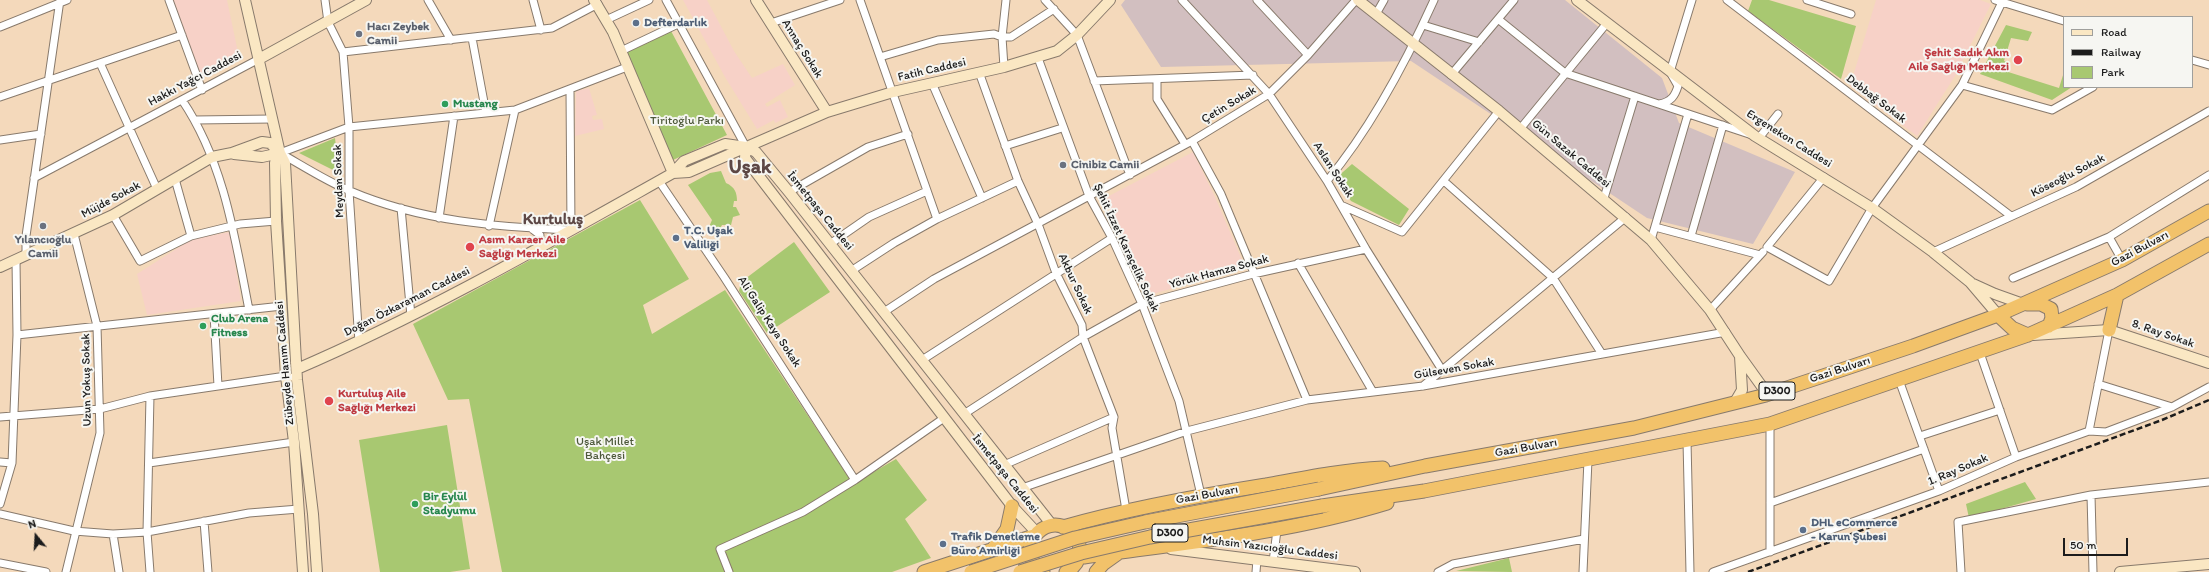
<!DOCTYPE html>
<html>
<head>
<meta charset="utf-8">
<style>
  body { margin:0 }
  #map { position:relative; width:2209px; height:572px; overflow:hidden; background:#f4d9bb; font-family:Itim,sans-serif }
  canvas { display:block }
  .legend { position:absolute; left:2063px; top:16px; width:130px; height:72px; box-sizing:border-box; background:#f6f6f2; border:1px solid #9f9f9c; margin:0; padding:5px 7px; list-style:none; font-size:12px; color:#1c1c1c }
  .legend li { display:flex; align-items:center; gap:8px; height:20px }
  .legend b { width:20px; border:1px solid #9f9f9c }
  .north { position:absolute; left:16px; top:516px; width:40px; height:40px; -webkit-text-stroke:3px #f6f6f2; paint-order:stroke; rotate:342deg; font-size:11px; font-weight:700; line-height:16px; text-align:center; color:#1c1c1c }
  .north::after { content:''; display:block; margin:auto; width:14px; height:18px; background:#1c1c1c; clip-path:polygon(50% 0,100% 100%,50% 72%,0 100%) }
  .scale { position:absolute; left:2063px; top:538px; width:65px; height:18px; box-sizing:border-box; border:2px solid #1c1c1c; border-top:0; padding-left:5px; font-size:12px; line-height:14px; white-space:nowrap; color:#1c1c1c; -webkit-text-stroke:3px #f6f6f2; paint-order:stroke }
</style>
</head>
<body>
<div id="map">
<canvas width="2209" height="572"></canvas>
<ul class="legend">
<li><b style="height:5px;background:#fae7c3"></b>Road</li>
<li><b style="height:5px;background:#1c1c1c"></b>Railway</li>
<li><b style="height:11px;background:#a8c871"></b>Park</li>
</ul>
<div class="north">N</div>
<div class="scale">50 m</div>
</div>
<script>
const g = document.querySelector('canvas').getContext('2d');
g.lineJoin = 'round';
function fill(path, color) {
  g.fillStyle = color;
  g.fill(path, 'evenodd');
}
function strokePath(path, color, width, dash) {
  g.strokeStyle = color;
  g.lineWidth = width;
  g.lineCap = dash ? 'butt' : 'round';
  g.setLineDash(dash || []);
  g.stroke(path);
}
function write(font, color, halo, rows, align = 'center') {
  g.font = font + ' Itim,sans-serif';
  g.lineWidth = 4;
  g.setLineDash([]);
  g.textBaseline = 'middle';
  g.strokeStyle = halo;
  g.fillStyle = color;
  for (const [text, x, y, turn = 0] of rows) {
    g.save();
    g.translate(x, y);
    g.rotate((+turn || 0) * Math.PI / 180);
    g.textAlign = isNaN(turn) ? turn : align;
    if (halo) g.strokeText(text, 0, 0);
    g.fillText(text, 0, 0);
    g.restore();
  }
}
const built = new Path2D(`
  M171 0H227L239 57 237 60 200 79Z
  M683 0H707L734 51 752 78 783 64 795 85 765 104 767 107 780 100 788 117 775 123 774 120 757 129 725 77Z
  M1876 0H1980L1991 4 1955 76 1917 136 1850 86Z
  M589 88 597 115 592 116 593 120 602 119 604 129 575 136 576 91Z
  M1193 152 1215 197 1245 267 1146 296 1105 198Z
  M230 232 241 301 147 315 137 274 192 239Z`);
const industrial = new Path2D(`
  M1125 0H1565L1662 78 1679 123 1795 172 1753 244 1647 218 1411 61 1161 67 1121 5Z`);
const green = new Path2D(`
  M1752 0H1769L1856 26 1841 79 1748 11Z
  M2006 25 2032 32 2028 41 2011 38 2004 61 2007 62 2005 71 2059 88 2064 72V87H2072L2052 100 1980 74Z
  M671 31 727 135 673 160 624 52Z
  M335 138 339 173 299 153Z
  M1352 164 1409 209 1399 225 1351 201 1335 179Z
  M721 171 726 183C735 187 737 193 737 201H734L733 207H736L740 215 733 217 731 225H722L718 232H711L709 227 712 220 688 185 710 173Z
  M640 200 689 279 643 305 652 334 725 290 853 484 896 459 927 500 905 519 931 558 892 572H502L469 399 448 400 413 324Z
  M794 242 830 292 767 333 739 291 741 282Z
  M447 425 470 569 450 572H380L359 440Z
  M2025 482 2036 499 1969 518 1966 504Z
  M1509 558 1512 572 1456 571Z`);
const street = new Path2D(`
  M169 0 202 90
  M325 0 328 22 343 52 349 127V191L359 342
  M428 0 451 40
  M533 0 541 30
  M666 0 746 147
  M860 0 937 219
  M1045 0 1077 35 1130 175
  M1182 0 1269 94 1327 181 1366 249 1442 370
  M1257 0 1308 55
  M1727 0 2011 216
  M1807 0 1851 14
  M1995 0 2064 21
  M1376 14 1384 0
  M1498 19 1565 73 1749 134
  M606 20 649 0
  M771 23 840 0
  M1423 25 1479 42
  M0 27 67 0
  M472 38 486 113
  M621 51 678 24
  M343 52 552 28 598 4
  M880 57 938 40 994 34 1002 37H1011L1054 9
  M1038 58 1089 196 1112 238 1142 304 1179 401 1201 495
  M2192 60 2209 65
  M100 63 157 189
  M1004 67 1002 37 1006 0
  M979 72 1018 181 1038 224 1056 273 1082 325 1083 337 1114 417 1112 428 1126 510
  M1451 75 1514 0
  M1157 79V99L1185 144
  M1094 81 1253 75
  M932 83 982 198
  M1962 85 2052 110 2093 87
  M0 97 182 35
  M182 100C224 162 235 238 249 310
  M1659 104C1671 102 1675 96 1678 86L1670 72 1692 0
  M195 120 272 119
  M1520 129 1607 23
  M1759 138 1778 114
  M0 140 41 134
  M1192 141 1221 194 1307 400
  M1005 146 1062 128
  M280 153C303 166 326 181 350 191 420 221 496 227 571 230L570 90
  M280 153 349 127 515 110 627 67
  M1824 177 1767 247 1829 281 1872 208 1962 85 2003 0
  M34 178 259 59
  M175 179 191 236
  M659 181 724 277 855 480
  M1327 181C1371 128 1406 62 1434 0
  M1445 182 1553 278 1602 354
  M789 192 868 147 908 134
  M1604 198 1635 96
  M1343 206 1402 232 1499 111
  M401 208 411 316
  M113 215 140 261 191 236 240 224 276 221
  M439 218 454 116
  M489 226 515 110
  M1655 227 1760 255
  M532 229 540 235 539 248
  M1691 236 1723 125
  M2109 237 2122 260
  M1651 240 1688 114
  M830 244 869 217 927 191
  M1933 252 2076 187 2209 111
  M26 256V236L60 0
  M1298 263 1373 392
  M851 271 894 243 937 219 1018 181
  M2013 278 2109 237 2209 175
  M1710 310 1763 252
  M884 312 934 279 1192 141 1269 94 1308 55 1356 0
  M214 314 218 386
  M17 335 282 306
  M1980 353 2016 457
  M922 360 1112 238
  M1899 380 1939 491
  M2098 384 2172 407
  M1423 386 1626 217
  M964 414 1083 337 1142 304 1253 274 1366 249
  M0 417 100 409 150 396 286 376 290 377
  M1770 424V552
  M2089 431 2109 330
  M1920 436 2000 410
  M1687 441 1690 572
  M0 462 12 463
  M149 463 294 442
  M1004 465 1114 417
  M1022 488 1187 431 1307 400 1423 386 1726 332
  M2091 495 2093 572
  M1770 503 1924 449
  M0 504 12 463 17 335 16 260
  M0 514 74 531 113 534 147 532 249 513 299 509
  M204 521 208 572
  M113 534 119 572
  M1273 562 1277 530
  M0 563 46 572
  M66 572 100 433 97 326 74 234
  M150 572 147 532 150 396
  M729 572 720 549 803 512 855 480 944 418
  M1256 572 1257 560
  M1438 572 1453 564 1584 539
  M1583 572 1588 460
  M1713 572 1939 491 2016 457 2089 431 2106 432 2172 407 2209 387
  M1961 572 1958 522 2091 495 2209 482`);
const secondary = new Path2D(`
  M245 0 280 153 275 163 276 221 286 376 294 442 303 572
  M594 0 613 32 673 173
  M756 0 827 112
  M1358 0 1499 111 1651 240 1710 310 1740 356 1763 388 1775 391
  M1577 0 1755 136 1872 208 1933 252 1970 282 1998 315
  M259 59 366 0
  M746 147 745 158 1012 506 1037 533
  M234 154 262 157 280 153
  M673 173 689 172 827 112 893 92 1004 67 1057 51 1077 35 1110 0
  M0 267 113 215 212 157 232 153 262 142 270 143 280 153 285 163 297 380 313 514 317 572
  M1973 284 1995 294 2023 304
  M2033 335 2109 330 2209 363
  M297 369C427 313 550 242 673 173L684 161 725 144 746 147 756 152 789 192 1052 525
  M1735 402 1742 390 1740 356
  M1171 549 1355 572
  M2120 572 2209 564`);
const highway = new Path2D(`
  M2027 304H2041L2051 309 2052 318 2049 326
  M1998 315 2012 328 2028 335
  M2109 330 2117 295
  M1319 489 1425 466 1634 428 1766 395 1913 346 1998 315 2122 260 2209 211
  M1322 506 1424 491 1770 424 2028 335 2117 295 2209 244
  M1063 527C1130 508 1197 496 1266 485 1304 478 1344 470 1383 468
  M993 549 1007 529 1012 506
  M1084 557C1185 543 1289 533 1387 503
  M924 572 1034 536
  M1043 572C1013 552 1042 511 1070 530 1075 534 1079 542 1080 549 1080 559 1075 567 1066 572
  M1096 572 1103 564 1117 554`);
const rail = new Path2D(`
  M1748 572 2162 420 2209 400`);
const highwayBridge = new Path2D(`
  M971 572 1075 538 1145 522 1319 489
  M1020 572 1081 553 1150 537 1322 506`);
const markers = [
  [636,23,4,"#5c6f8a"],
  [359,34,4,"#6b7280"],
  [2018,60,5,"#e0444e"],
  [445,104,4,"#2e9e5b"],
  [1063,165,4,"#6b7280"],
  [43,226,4,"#6b7280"],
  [676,238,4,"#5c6f8a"],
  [470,247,5,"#e0444e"],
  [203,326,4,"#2e9e5b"],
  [329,401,5,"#e0444e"],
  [415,504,4,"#2e9e5b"],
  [1803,530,4,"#5c6f8a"],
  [943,544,4,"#5c6f8a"]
];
const shields = [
  [1777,391,36],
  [1170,533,36]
];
const shieldNames = [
  ["D300",1777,391],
  ["D300",1170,533]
];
const serviceNames = [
  ["Defterdarlık",644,23],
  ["T.C. Uşak",684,231],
  ["Valiliği",684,245],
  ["DHL eCommerce",1811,523],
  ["- Karun Şubesi",1811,537],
  ["Trafik Denetleme",951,537],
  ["Büro Amirliği",951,551]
];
const worshipNames = [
  ["Hacı Zeybek",367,27],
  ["Camii",367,41],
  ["Cinibiz Camii",1071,165],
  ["Yılancıoğlu",43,240,"center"],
  ["Camii",43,254,"center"]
];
const streetNames = [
  ["Annaç Sokak",802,49,58],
  ["Fatih Caddesi",932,70,-13],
  ["Hakkı Yağcı Caddesi",195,79,-28],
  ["Debbağ Sokak",1876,99,37],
  ["Çetin Sokak",1229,105,-31],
  ["Ergenekon Caddesi",1789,139,32],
  ["Gün Sazak Caddesi",1571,154,40],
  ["Aslan Sokak",1333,170,57],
  ["Köseoğlu Sokak",2068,176,-27],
  ["Meydan Sokak",339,181,-92],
  ["Müjde Sokak",111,200,-28],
  ["İsmetpaşa Caddesi",820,211,51],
  ["Şehit İzzet Karaçelik Sokak",1126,248,65],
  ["Gazi Bulvarı",2140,249,-28],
  ["Yörük Hamza Sokak",1219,272,-15],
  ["Akbur Sokak",1075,284,65],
  ["Doğan Özkaraman Caddesi",407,302,-27],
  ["Ali Galip Kaya Sokak",769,322,57],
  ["8. Ray Sokak",2163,334,19],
  ["Zübeyde Hanım Caddesi",285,363,-95],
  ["Gülseven Sokak",1454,369,-10],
  ["Gazi Bulvarı",1840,370,-18],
  ["Uzun Yokuş Sokak",87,380,-91],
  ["Gazi Bulvarı",1526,448,-10],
  ["1. Ray Sokak",1958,470,-23],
  ["İsmetpaşa Caddesi",1005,474,51],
  ["Gazi Bulvarı",1207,495,-10],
  ["Muhsin Yazıcıoğlu Caddesi",1270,548,7]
];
const healthNames = [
  ["Şehit Sadık Akın",2009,53,"right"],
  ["Aile Sağlığı Merkezi",2009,67,"right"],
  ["Asım Karaer Aile",479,240],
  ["Sağlığı Merkezi",479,254],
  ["Kurtuluş Aile",338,394],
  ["Sağlığı Merkezi",338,408]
];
const leisureNames = [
  ["Mustang",453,104],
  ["Club Arena",211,319],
  ["Fitness",211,333],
  ["Bir Eylül",423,497],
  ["Stadyumu",423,511]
];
const parkNames = [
  ["Tiritoğlu Parkı",687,121],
  ["Uşak Millet",605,442],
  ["Bahçesi",605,456]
];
const districtNames = [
  ["Kurtuluş",553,220]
];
const townNames = [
  ["Uşak",750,168]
];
fill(built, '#f7d1c7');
fill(industrial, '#d2bfc0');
fill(green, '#a8c871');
strokePath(street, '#887a6c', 9);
strokePath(secondary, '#887a6c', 12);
strokePath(highway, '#887a6c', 15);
strokePath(street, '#fff', 7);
strokePath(secondary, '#fae7c3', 10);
strokePath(highway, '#f2c26a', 13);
strokePath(rail, '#1c1c1c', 2.5, [6, 3]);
strokePath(highwayBridge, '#887a6c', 15, []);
strokePath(highwayBridge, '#f2c26a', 13);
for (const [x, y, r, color] of markers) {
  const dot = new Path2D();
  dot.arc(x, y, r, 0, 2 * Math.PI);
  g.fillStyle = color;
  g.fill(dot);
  strokePath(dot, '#f6f6f2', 1.5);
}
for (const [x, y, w] of shields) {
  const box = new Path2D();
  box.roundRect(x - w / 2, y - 9, w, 18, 3);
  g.fillStyle = '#f6f6f2';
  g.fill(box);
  strokePath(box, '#1c1c1c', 1);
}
write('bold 11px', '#1c1c1c', null, shieldNames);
write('bold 12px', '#4e5e75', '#f6f6f2', serviceNames, 'left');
write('bold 12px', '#5b616d', '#f6f6f2', worshipNames, 'left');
write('12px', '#1c1c1c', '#f6f6f2', streetNames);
write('bold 12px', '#be3a42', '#f6f6f2', healthNames, 'left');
write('bold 12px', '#27864d', '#f6f6f2', leisureNames, 'left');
write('12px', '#4d583a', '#f6f6f2', parkNames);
write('bold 16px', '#5d4745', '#f6f6f2', districtNames);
write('bold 20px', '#5d4745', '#f6f6f2', townNames);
</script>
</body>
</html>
